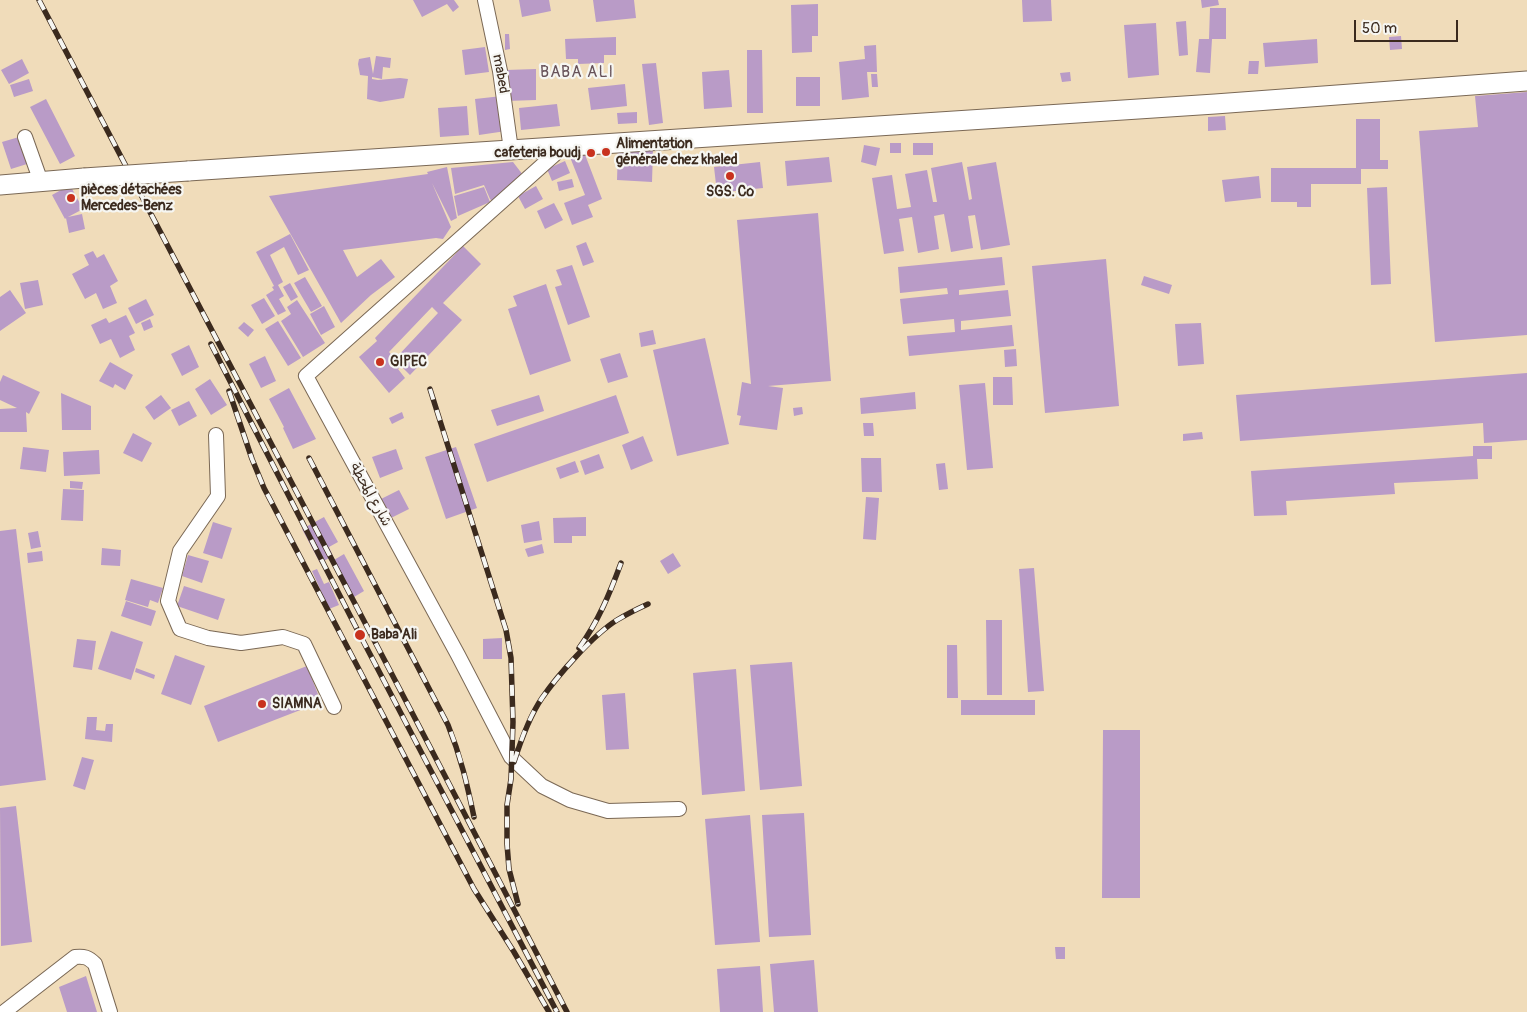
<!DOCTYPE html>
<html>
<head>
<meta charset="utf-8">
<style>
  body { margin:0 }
  #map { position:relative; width:1527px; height:1012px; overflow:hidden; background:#f0dcba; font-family:Pangolin,sans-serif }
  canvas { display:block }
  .scale { position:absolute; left:1354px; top:20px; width:104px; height:22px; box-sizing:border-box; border:2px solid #3b2a1e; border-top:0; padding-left:6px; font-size:15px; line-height:18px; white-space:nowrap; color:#3b2a1e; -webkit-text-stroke:4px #f6f6f2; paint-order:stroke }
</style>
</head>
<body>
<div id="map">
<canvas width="1527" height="1012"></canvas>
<div class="scale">50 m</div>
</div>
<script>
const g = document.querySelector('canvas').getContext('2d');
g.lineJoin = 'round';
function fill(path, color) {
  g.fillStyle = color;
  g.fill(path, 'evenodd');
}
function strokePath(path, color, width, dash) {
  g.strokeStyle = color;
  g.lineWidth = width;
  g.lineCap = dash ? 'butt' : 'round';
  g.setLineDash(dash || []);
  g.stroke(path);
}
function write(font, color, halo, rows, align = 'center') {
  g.font = font + ' Pangolin,"Playpen Sans Arabic",sans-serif';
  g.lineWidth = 4.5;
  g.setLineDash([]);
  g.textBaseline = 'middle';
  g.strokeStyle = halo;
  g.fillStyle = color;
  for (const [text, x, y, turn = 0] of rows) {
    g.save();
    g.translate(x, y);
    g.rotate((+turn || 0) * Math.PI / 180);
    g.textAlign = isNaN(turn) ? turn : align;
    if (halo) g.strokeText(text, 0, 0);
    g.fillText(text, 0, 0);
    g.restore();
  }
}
const building = new Path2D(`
  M413 0H454L459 7 453 12 447 4 422 17Z
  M519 0H549L551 11 522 17Z
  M593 0H634L636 18 596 22Z
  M1022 0H1051L1052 21 1023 22Z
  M1201 0H1218L1219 5 1202 8Z
  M818 4V36H812V52L792 53 791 5Z
  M1210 8H1226V39H1212L1210 73 1196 72 1199 39H1209Z
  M1186 21 1188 55 1179 56 1176 22Z
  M1156 23 1159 75 1128 78 1124 25Z
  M505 34H509L510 49 505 50Z
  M1401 36 1402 49 1390 50 1389 37Z
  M616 37V55H604V63L578 64V59H566L565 39Z
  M1317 39 1318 63 1265 67 1263 43Z
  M876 45 877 72H867L869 97 842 100 839 62 865 59 864 46Z
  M485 47 489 72 465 75 462 50Z
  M747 50H762L763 113H747Z
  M376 56 391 58 390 68 383 67 382 79 372 77V79L378 80 400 78 408 79 404 98 380 102 367 99 368 76 360 75 358 64 359 59 370 57 373 74Z
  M22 59 29 73 9 84 1 70Z
  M1249 61H1259L1258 74H1248Z
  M656 63 663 123 649 125 642 64Z
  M536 69V100L506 101V70Z
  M729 70 732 107 704 109 702 72Z
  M1070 72 1071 81 1062 82 1060 73Z
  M871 74H877L878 87H872Z
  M796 77H820V106H796Z
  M29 79 33 91 14 97 10 85Z
  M625 84 627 106 591 110 588 88Z
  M1527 92V335L1435 342 1419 131 1478 127 1475 96Z
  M502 96 506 131 479 135 475 99Z
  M46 99 75 156 60 164 30 107Z
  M557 104 560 126 521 130 519 108Z
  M467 106 469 135 440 137 438 108Z
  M637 112V123L618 124 617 113Z
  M1225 116 1226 130 1208 131V117Z
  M1356 119H1380V160H1388V169H1361V184H1311V207H1297V202H1271V168H1356Z
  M19 137 27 164 11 169 2 142Z
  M890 143H901V153H890Z
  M913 143H933V155H913Z
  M864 145 880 148 876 166 861 162Z
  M618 149 653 150 652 182 617 180Z
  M584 152 602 199 588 205 593 217 572 225 564 203 585 195 570 157Z
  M829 157 832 182 787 186 785 161Z
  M565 161 570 173 552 181 547 169Z
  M513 162 523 175 493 202 490 199 484 185 455 194 451 168Z
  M760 162 763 188 717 193 714 167Z
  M962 162 969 200 972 199 967 167 996 162 1010 245 981 250 975 215 968 216 973 248 951 252 944 214 934 216 939 249 918 253 912 217 899 219 904 251 884 254 872 178 892 175 897 209 911 207 905 174 927 170 933 202H937L931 168Z
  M447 167 457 218 451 221 432 183 451 227 443 239 436 238 343 250 357 277 381 259 395 277 371 295 341 323 269 196 428 174 427 172Z
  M1259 176 1261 198 1225 202 1222 180Z
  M572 179 574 187 559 191 557 182Z
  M70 185 83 209 68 217 82 214 85 229 69 233 66 218 65 219 52 195Z
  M536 186 543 199 525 209 518 196Z
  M484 187 490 202 458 216 454 196Z
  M1387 187 1391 284 1371 285 1367 188Z
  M554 203 563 220 545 229 537 211Z
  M818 213 831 381 768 386 783 388 777 430 739 425 741 416 737 415 742 382 751 384 737 220Z
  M290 234 309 270 298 275 284 247 270 255 283 282 278 285 284 296 279 299 286 311 278 315 266 295 274 290 272 287 274 286 256 252Z
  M586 242 594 262 583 266 576 246Z
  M463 246 481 264 443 303 462 320 410 375 401 366 398 369 405 378 389 393 359 357 377 341 375 338ZM432 307 438 313 395 359 389 352Z
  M93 251 97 258 104 254 118 281 110 286 117 303 103 309 96 293 85 299 72 274 89 265 84 255Z
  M1002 257 1005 285 959 290V295L1008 290 1011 316 961 321V330L1012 325 1014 346 909 356 907 336 955 332 954 319 903 324 900 299 948 294 947 288 900 293 898 267Z
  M1106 259 1119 406 1045 413 1032 266Z
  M572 265 590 317 568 325 555 287 562 285 556 270Z
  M1144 276 1172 285 1169 294 1141 285Z
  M305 277 322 306 311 312 294 283Z
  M38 280 43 305 25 309 20 283Z
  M290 283 298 297 291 301 283 287Z
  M546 284 571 361 530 375 508 309 517 306 513 296Z
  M10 290 26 313 0 331V297Z
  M264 298 275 316 262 324 251 305Z
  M146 299 154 315 136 324 128 308Z
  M297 300 325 343 303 357 281 321 291 314 287 307Z
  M324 306 335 327 321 335 310 314Z
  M126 315 135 333 129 336 135 350 120 358 111 339 100 344 91 325 106 318 109 323Z
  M150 319 153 327 144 331 141 323Z
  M278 321 301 358 288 366 265 329Z
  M244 322 254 330 248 337 238 328Z
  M1201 323 1204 364 1178 366 1175 324Z
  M653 330 656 344 641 347 639 333Z
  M705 338 729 444 677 456 653 350Z
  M189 345 199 367 182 376 171 354Z
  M1016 349 1017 366 1005 367 1004 350Z
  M620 353 628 377 608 383 600 359Z
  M265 356 276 381 261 388 249 364Z
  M110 362 133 375 125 390 115 384 113 388 99 381Z
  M1527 373V440L1484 443 1483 423 1240 441 1236 395Z
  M3 375 40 392 29 414 26 412 27 432H0V409L17 408 0 400V382Z
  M993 377H1012L1013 405H993Z
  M210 379 227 405 211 415 195 389Z
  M985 383 993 468 967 470 959 385Z
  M289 388 316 439 293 449 283 428 284 427 269 399Z
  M915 392 916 409 861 414 860 398Z
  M61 393 91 406V430H62Z
  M161 395 171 408 154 420 145 407Z
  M539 395 544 411 497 426 491 410Z
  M616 395 629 433 487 482 474 444Z
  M189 401 197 416 179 426 171 410Z
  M802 407 803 414 794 416 793 408Z
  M402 412 404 418 392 424 389 418Z
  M863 423H873L874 436H864Z
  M1202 432 1203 439 1183 441V434Z
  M133 433 152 443 142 462 123 453Z
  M643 436 653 461 631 470 622 445Z
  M1473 446H1492V459H1477L1478 479 1394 483 1395 494 1286 501 1287 515 1254 516 1251 471 1473 456Z
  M23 447 49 450 46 472 20 469Z
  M456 447 477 508 446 519 425 457Z
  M396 449 403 469 380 478 372 457Z
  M99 450 100 474 64 476 63 452Z
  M599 454 604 468 585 475 580 461Z
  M861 458H881L882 492H862Z
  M575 461 579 472 560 479 556 468Z
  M945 463 948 489 939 490 936 464Z
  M70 481 83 482 82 489 70 488Z
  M63 489 84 490 83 521 61 520Z
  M399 490 409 509 391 518 381 499Z
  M866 497 879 498 876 540 863 539Z
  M324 517 338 542 329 547 333 556 320 563 302 529Z
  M586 517V536H572V543H554L553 518Z
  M539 521 542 540 524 543 521 525Z
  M213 522 232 528 222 559 203 553Z
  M16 529 46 780 0 786V531Z
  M38 531 41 547 31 549 28 533Z
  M542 544 544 553 528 557 525 549Z
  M102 548 121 550 120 566 101 565Z
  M42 551 43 561 28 563 27 553Z
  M673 553 681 566 668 574 660 561Z
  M344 554 364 591 354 597 334 560Z
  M188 555 209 561 202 583 182 576Z
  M1034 568 1044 691 1028 692 1019 569Z
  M317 569 324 584 329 582 339 605 329 609 312 571Z
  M131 579 163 588 158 603 150 600 148 607 125 600Z
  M184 586 225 599 218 620 177 606Z
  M126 601 156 611 151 626 121 616Z
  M986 620H1002V695H987Z
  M111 631 143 642 131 680 98 669Z
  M502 638V659H483V639Z
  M77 639 96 641 92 670 73 667Z
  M947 645H957L958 698H947Z
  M175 655 205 666 191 705 161 694Z
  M792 662 802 786 760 790 750 665Z
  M307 666 321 702 218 742 204 706Z
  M136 668 155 675 154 679 135 672Z
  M736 669 745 791 702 795 693 673Z
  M625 693 629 749 606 750 602 695Z
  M961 700H1035V715H961Z
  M87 717H97L96 730 105 731 106 724H113L112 742 85 739Z
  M1103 730H1140V898H1102Z
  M82 757 94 760 85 790 73 786Z
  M16 806 32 942 1 946 0 808Z
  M804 813 811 935 769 937 762 815Z
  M750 815 760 942 715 945 705 819Z
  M1055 947H1065V959H1056Z
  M814 960 818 1012H774L770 964Z
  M760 966 763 1012H720L717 969Z
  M86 976 97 1012H67L59 987Z`);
const street = new Path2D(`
  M485 0 500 71 511 150
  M25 137 41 182
  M564 146 306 376 458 655 511 757 542 786 570 800 608 811 679 809
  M216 435 218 496 180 551 168 601 180 629 208 638 241 643 283 637 304 644 334 707
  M4 1012 75 957C84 956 88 957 95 964L110 1012`);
const secondary = new Path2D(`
  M188 171 1215 104 1527 81
  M0 185 84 178`);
const rail = new Path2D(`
  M39 0 430 747 567 1012
  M211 344 360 635 557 1012
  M430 389 506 630 511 658 513 722 511 779 507 805V844L509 869 518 904
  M229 391 252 459 264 488 474 889 514 952 549 1012
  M309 458 448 725C461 757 467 784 474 817
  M579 648C598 622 610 593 621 563
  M514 762C521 740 529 717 542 698 558 675 593 635 617 620 627 614 637 609 648 604`);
const secondaryBridge = new Path2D(`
  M84 178 188 171`);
const markers = [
  [606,152,5,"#c8321e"],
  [591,153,5,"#c8321e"],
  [730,176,5,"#c8321e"],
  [71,198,5,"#c8321e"],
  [380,362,5,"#c8321e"],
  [360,635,6,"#c8321e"],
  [262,704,5,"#c8321e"]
];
const streetNames = [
  ["mabed",500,74,80],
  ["شارع المحطة",370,495,61]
];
const poiNames = [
  ["Alimentation",616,144],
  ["générale chez khaled",616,160],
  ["cafeteria boudj",581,153,"right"],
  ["pièces détachées",81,190],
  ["Mercedes-Benz",81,206],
  ["SGS. Co",730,192,"center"],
  ["GIPEC",390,362],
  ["Baba Ali",371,635],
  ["SIAMNA",272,704]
];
const quarterNames = [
  ["BABA ALI",577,73]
];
fill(building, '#b99bc7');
strokePath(street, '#7a6855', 16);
strokePath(secondary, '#7a6855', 21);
strokePath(street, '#fff', 14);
strokePath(secondary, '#fff', 19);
strokePath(rail, '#3b2a1e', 5.5);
strokePath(rail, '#f6f6f2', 4, [11]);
strokePath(secondaryBridge, '#7a6855', 21, []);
strokePath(secondaryBridge, '#fff', 19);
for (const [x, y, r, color] of markers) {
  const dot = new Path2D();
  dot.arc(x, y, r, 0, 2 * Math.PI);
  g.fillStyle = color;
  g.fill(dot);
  strokePath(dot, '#f6f6f2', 2);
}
write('14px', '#3b2a1e', '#f6f6f2', streetNames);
write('bold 14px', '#3b2a1e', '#f6f6f2', poiNames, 'left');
g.letterSpacing = '1px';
write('16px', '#675259', '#f6f6f2', quarterNames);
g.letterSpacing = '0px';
</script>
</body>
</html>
